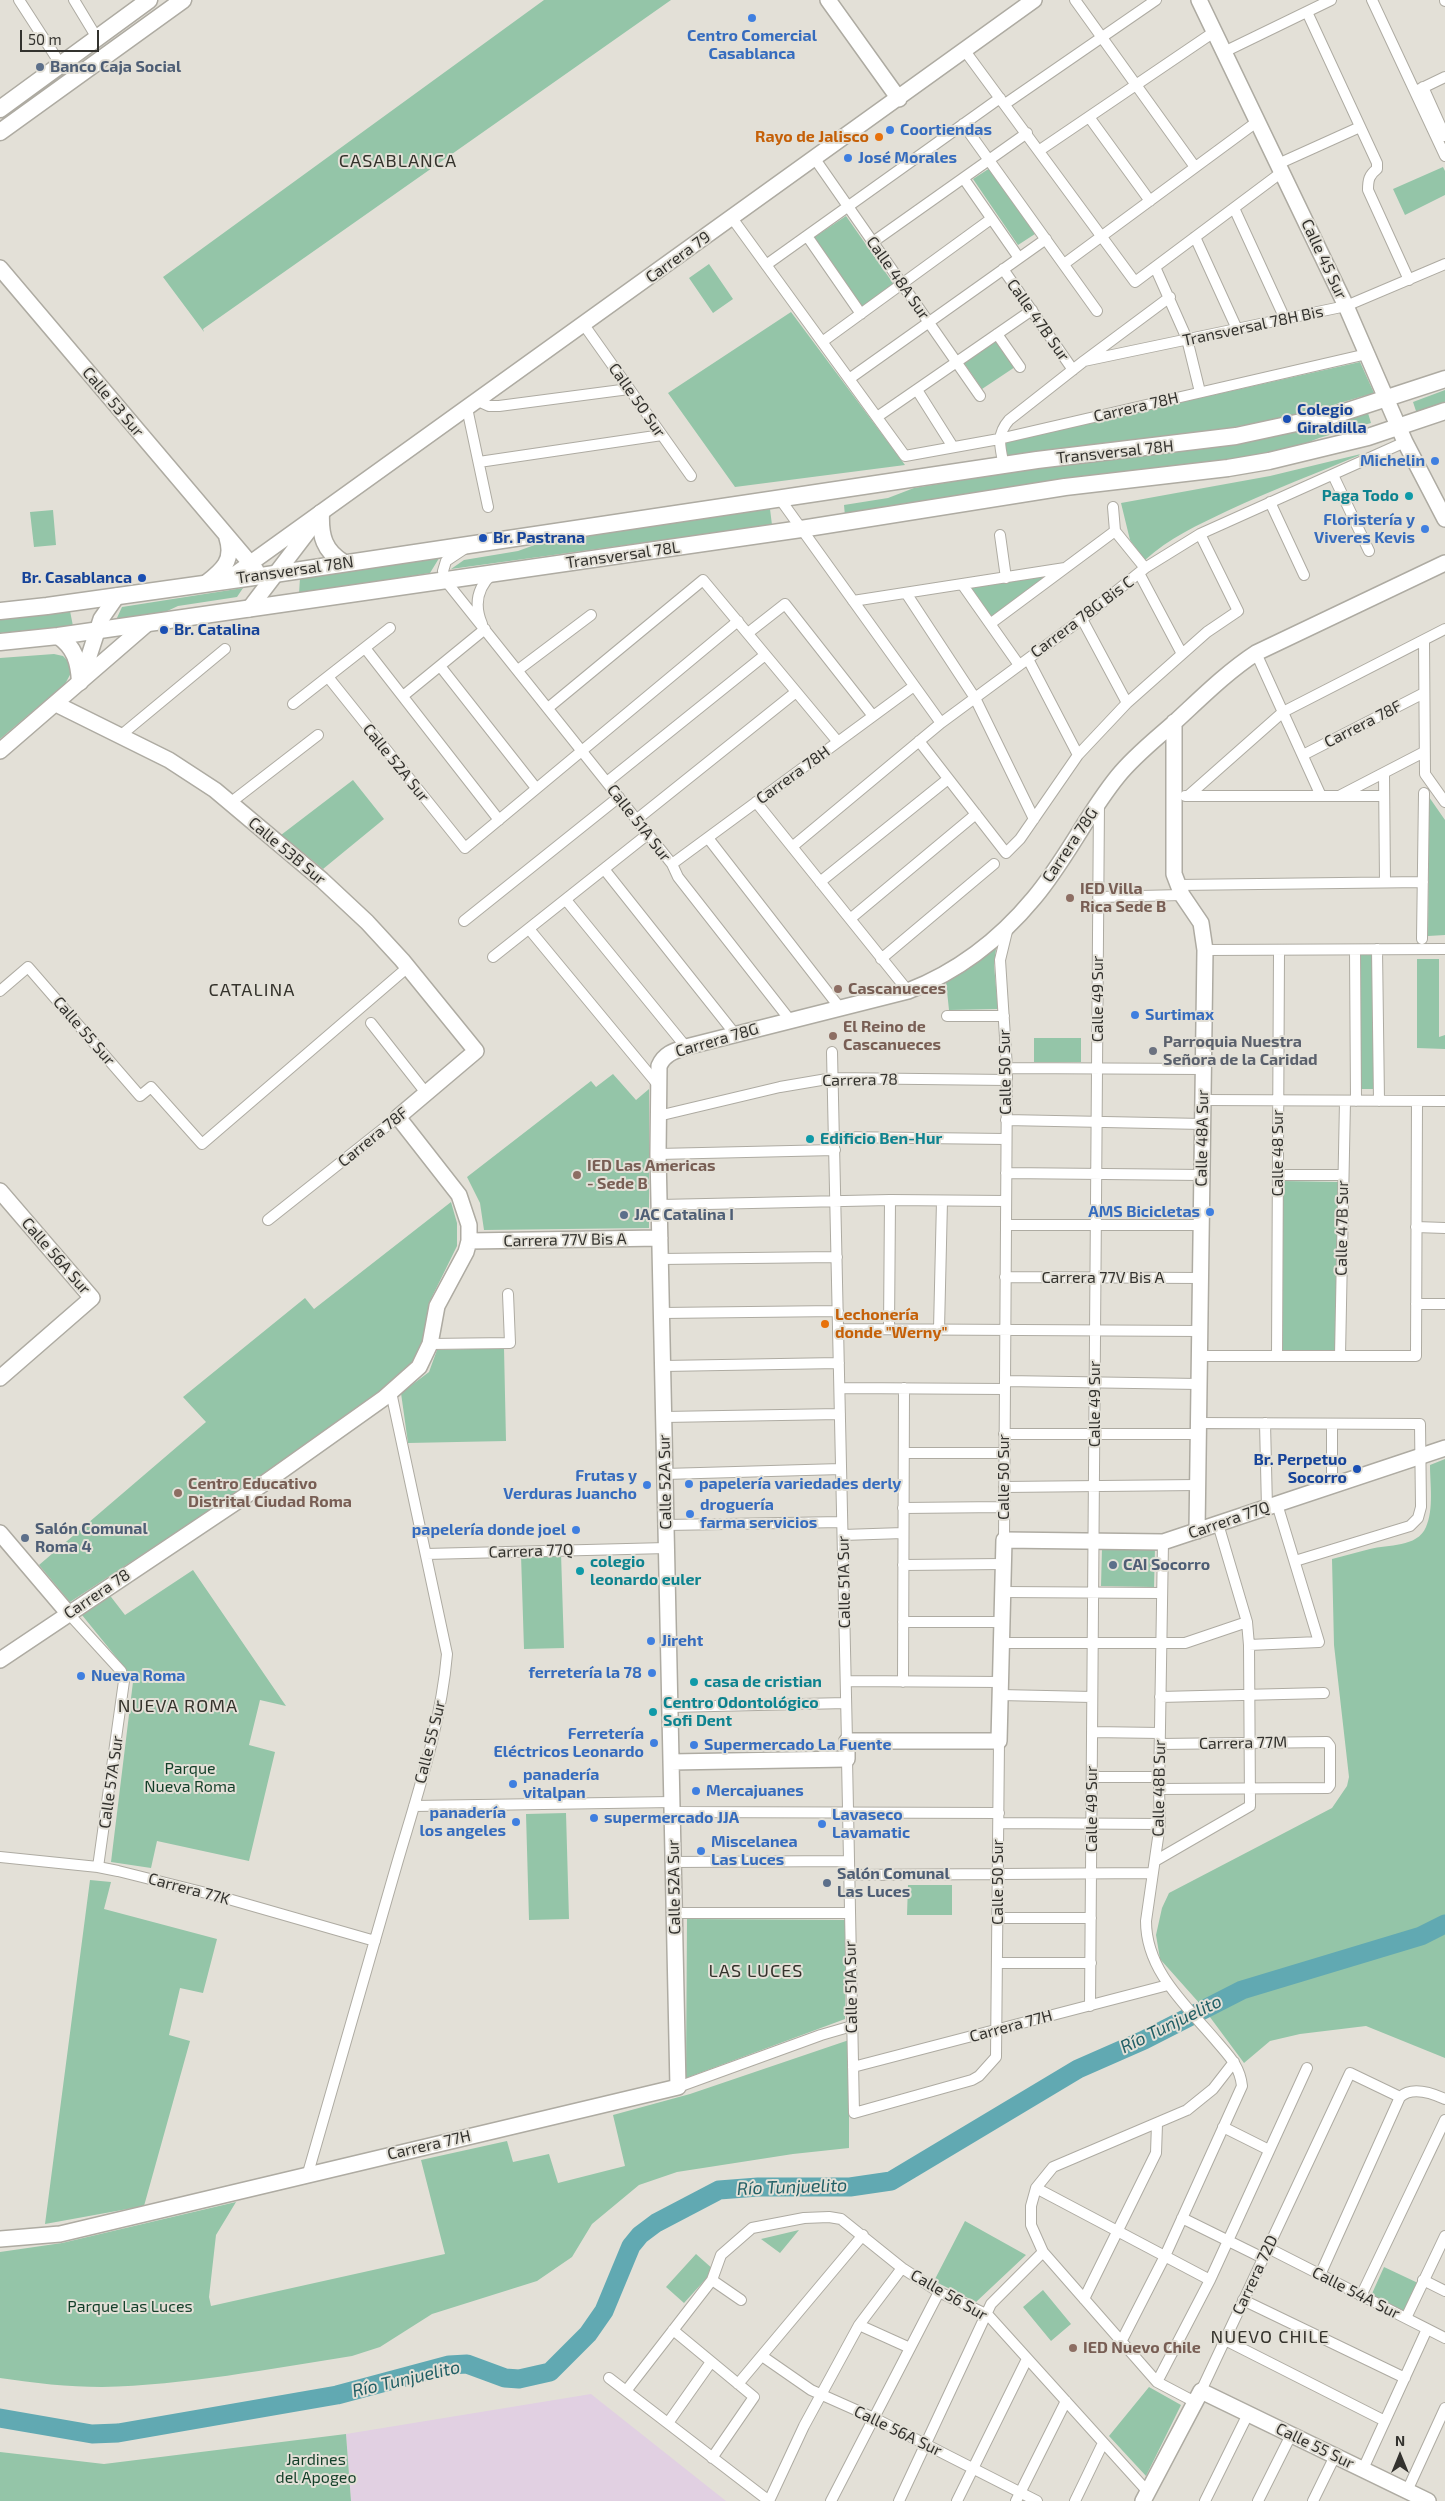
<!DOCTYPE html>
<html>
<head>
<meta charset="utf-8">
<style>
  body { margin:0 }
  #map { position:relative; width:1445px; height:2501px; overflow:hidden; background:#e3e0d7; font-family:"Exo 2",sans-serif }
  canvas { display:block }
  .north { position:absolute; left:1375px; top:2431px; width:50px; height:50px; -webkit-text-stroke:4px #e3e0d7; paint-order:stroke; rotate:0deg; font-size:14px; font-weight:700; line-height:20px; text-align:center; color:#33322e }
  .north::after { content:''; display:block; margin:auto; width:18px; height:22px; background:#33322e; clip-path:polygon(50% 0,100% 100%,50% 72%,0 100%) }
  .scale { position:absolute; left:20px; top:30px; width:79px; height:22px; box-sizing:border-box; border:2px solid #33322e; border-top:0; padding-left:6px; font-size:15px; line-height:18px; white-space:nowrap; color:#33322e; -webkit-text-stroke:4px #e3e0d7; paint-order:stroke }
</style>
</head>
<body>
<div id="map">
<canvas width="1445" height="2501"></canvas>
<div class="north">N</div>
<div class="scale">50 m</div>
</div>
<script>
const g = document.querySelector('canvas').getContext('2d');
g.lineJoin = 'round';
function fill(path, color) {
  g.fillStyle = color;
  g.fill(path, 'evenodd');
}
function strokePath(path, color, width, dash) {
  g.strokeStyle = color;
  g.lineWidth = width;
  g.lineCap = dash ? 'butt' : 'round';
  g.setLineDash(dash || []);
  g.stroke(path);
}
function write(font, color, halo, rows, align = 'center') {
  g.font = font + ' "Exo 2",sans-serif';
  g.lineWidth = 4;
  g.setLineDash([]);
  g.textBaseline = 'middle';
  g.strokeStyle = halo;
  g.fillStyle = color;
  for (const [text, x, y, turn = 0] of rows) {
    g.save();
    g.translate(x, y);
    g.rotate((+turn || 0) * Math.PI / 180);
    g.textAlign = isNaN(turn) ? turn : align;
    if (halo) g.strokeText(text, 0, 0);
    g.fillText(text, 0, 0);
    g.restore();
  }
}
const industrial = new Path2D(`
  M591 2394 726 2501H351L346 2434Z`);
const green = new Path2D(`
  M544 0H671L203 329 204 332 163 277Z
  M1443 167 1445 171V195L1405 215 1393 189Z
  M990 168 1035 234 1018 245 973 179Z
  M846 216 895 286 862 309 813 238Z
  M709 264 733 299 713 313 689 278Z
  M791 312 905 465 735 487 668 393Z
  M996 341 1015 367 982 389 964 363Z
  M1360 362 1374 393 1309 412 1210 432 1006 457 1004 442Z
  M1445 390V404L1417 414 1413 402Z
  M1368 413 1371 423 1319 438 1297 447 1239 459 845 516 844 505 888 498 914 488Z
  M1365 453C1319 472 1272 490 1227 511 1198 525 1169 538 1145 560L1130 540 1121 503 1270 476Z
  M770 509 772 525 451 569 464 560 518 551 554 538Z
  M53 510 56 545 34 547 30 512Z
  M441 555 430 573 299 594 300 578Z
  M1050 574 991 617 970 588Z
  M243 588 237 597 178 606 163 613 116 620 122 607Z
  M70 611 73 626 0 633V617Z
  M54 654 63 656 69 662 71 673 65 684 0 739V658Z
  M353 780 384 819 323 869 281 835Z
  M1429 797 1445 820V935L1428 936Z
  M997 941 994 965 998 1009 949 1010 946 982Z
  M1358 955H1374L1376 1089H1360Z
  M1417 959H1439V1037L1445 1035V1049L1417 1048Z
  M1081 1038V1062H1034V1038Z
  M613 1074 636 1100 649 1089V1228L484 1230 480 1203 467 1177 591 1081 596 1087Z
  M1283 1181 1339 1182 1338 1351 1282 1350Z
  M451 1202 457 1223V1246L429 1303 423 1343 416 1358 406 1370 384 1388 285 1461 70 1602 39 1565 206 1422 183 1397 305 1298 314 1309Z
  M504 1348 506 1441 408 1443 401 1393 429 1372 437 1350Z
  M1445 1459V2058L1366 2026 1300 2034 1270 2041 1244 2063 1201 2005 1160 1959 1156 1935 1162 1908 1169 1893 1332 1808 1347 1786 1349 1777 1334 1645 1332 1559C1345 1556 1357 1552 1370 1549 1388 1544 1417 1548 1426 1527 1434 1509 1430 1484 1430 1465Z
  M1102 1548H1155L1154 1587 1101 1586Z
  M561 1553 564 1648 524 1649 521 1555Z
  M193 1570 286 1706 260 1700 249 1745 275 1752 249 1861 157 1841 151 1868 111 1862 133 1682 129 1673 82 1615 108 1593 125 1615Z
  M566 1813 569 1919 529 1920 526 1814Z
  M90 1880 111 1882 104 1909 217 1939 203 1993 180 1988 169 2035 190 2041 144 2206 45 2224Z
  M908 1885H952V1915H907Z
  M687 1919 847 1920 845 2019 686 2078Z
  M849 2040V2148L793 2154 677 2172 639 2185 592 2224 572 2257 537 2281 432 2314 380 2347 352 2356C270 2369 185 2385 102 2387 68 2387 34 2383 0 2378V2252L62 2243 236 2202 216 2235 209 2297 211 2306 445 2254 421 2160 507 2141 513 2162 549 2154 558 2183 625 2166 613 2115 690 2094Z
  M965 2221 1026 2255 976 2302 934 2281Z
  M799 2230 780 2253 761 2239Z
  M696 2254 714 2270 684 2303 666 2287Z
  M1384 2267 1418 2283 1403 2314 1370 2298Z
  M1043 2290 1071 2324 1051 2341 1023 2307Z
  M1149 2387 1181 2405 1146 2476 1109 2436Z
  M346 2434 351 2501H0V2452L104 2464Z`);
const river = new Path2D(`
  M0 2418 92 2434 118 2433 337 2395 449 2365 467 2364 505 2378 519 2379 550 2372 588 2334 604 2311 631 2246 640 2235 656 2223 719 2190 758 2187H850L891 2181 1078 2069 1144 2040 1242 1990 1421 1936 1445 1924`);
const street = new Path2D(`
  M19 0 61 65
  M74 0 97 38
  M1075 0 1195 167
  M1372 0 1445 156
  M1445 0V1
  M1307 12 1377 163V169C1369 175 1368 180 1368 190L1409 280
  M965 51 1135 282 1282 172
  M1224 52 1331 0
  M1423 87 1445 136
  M1418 90 1445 77
  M1005 104 1156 0
  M1089 117 1150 201
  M963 124 1097 311
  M1040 150 1214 32
  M815 159 980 396
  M1278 164 1360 127
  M964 179 1019 258
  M1234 208 1285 319
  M732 218 905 456 999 439 1367 354
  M807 236 861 314
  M1195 237 1237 329
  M873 242 1027 133
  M1064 264 1258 121
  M766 265 1000 98
  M1155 267 1187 339 1200 392
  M1003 269 1073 370
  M584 325 691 476
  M997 334 1020 367
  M822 342 991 219
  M1084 361 1346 306 1445 264
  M849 379 1046 239
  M917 390 953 447
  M478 401 489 406H499L629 389
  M467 408 488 507
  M877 417 1032 310
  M479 462 662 435
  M1004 466C1000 447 996 435 1009 420L1084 361 1170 297
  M1333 475 1369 551
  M780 499 941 723
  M1270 502 1304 575
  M1113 507 1115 531 1145 568
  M1000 535 1006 578
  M464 549 446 561 443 571 445 580 672 864 678 877 790 1020
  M1139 573 1182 654
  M962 584 1019 665
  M906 593 975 698 1034 819
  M853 601 1065 568
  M1082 619 1127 703
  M482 624C474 605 477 588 492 574
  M990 624 1115 531
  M748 633 785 604 873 716
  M1424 640 1425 774 1445 802
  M365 648 499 820
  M1256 653 1321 796
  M1028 659 1078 755
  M440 666 536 788
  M518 670 591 615
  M328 677 465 848 738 621
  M403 696 485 629
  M293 704 390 628
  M548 708 703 580 838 742
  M120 736 225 649
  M919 741 1006 853 1020 839 1078 755 1127 703 1207 632 1238 611 1200 534
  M1303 755 1424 693
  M1384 773 1385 882
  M607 782 765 655
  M1341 795 1424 752
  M1185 796H1384
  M1188 796 1283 712 1445 629
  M756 802 908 991
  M230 803 318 735
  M636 820 796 692
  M708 838 840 1008
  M792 847 941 723 1082 619 1145 568 1200 534 1405 442
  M672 864 914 686
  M604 869 735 1034
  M820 882 948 779
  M1177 885 1423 882
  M1099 897 1182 895
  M566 900 686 1047
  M850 919 976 814
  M464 921 619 797
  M529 929 659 1086
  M1422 939 1424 793
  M1377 949 1379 1101
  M1205 950 1445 949
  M1355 950 1356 1101
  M493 957 648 834
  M881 959 994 864
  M0 991 28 967 140 1096 151 1087 202 1144 408 967
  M947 1016H1004
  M371 1023 426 1093
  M832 1052 847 1741
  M1007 1068 1203 1069
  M1203 1100 1445 1101
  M658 1116 780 1087 833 1078 1007 1080
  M1006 1120 1203 1124
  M835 1137 1006 1139
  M658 1154 835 1150
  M1006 1173 1202 1175
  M1278 1175H1343
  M660 1205 890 1200 1006 1201
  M268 1220 398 1117
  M1006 1225H1201
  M1416 1227 1445 1228
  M660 1259 837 1257
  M1005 1277 1200 1278
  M1416 1304H1445
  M662 1313 838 1311
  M839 1329 1200 1331
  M889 1329 890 1200
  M939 1329 942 1201
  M430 1344 510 1343 508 1294
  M1199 1356H1416L1417 1101
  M1277 1356 1279 950
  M1340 1356 1345 1101
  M663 1366 839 1363
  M1005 1381 1199 1384
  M840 1388 1005 1389
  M664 1417 840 1414
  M1198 1423 1420 1424 1421 1507 1418 1518 1410 1526 1295 1561
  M1265 1423 1267 1508
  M1332 1424V1486
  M1004 1434H1198
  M904 1453H1004
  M665 1474 841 1469
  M1004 1487 1197 1485
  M903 1508 1004 1507
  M666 1525 842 1522
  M843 1535 903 1533
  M1004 1540 1007 1068 1000 960 1008 927
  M426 1554 667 1548
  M903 1565 1003 1564
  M1003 1592 1162 1593
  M68 1613 121 1671 124 1681 98 1867
  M903 1622H1002
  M1002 1643H1185L1247 1622
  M1249 1645 1319 1642 1277 1504
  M846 1681 1001 1682
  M903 1682 904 1388
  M1000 1695 1092 1697
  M1160 1697 1324 1693
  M670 1707 846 1703
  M1092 1732 1160 1733
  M847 1759 854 2113 972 2080 979 2076 996 2057 999 1741
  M1092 1777H1159
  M1159 1789 1328 1788 1330 1785V1746L1327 1742 1160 1744
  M414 1806 672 1802
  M673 1812 999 1813
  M999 1823 1160 1824
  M0 1857 98 1867 118 1871 218 1896 375 1941
  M1155 1861 1250 1806 1249 1645 1247 1622 1218 1524
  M674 1862 849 1861
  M849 1875 1153 1873
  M675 1913H850
  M998 1918H1091
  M998 1963H1091
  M1090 2006 1099 802
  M853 2067 1168 1985
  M678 2087 821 2035 852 2026
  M1223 2127 1269 2150
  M308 2173C337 2071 367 1969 396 1867 416 1798 441 1726 447 1654L391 1392
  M1036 2188 1210 2280
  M1182 2218 1263 2258
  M1268 2248 1445 2338
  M1320 2275 1400 2097
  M712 2280 741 2300
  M1423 2280 1445 2291
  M1361 2296 1445 2120
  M1084 2299 1156 2153 1157 2124
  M1243 2300 1405 2378
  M1406 2318 1445 2236
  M859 2325 910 2348
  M673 2330 754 2397 712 2458
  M1225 2340 1385 2421
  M1121 2342 1165 2256 1242 2086C1240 2067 1230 2057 1218 2043 1188 2007 1146 1972 1146 1921L1160 1824 1159 1789 1163 1542
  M762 2356 811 2390 874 2418 1037 2501
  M609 2378 769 2501
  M1157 2382 1210 2280 1307 2068
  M738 2384 863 2235
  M626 2391 712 2280 721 2255 752 2228 804 2218 829 2217 841 2219 902 2268 939 2292 988 2315 1148 2492
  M1201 2391 1350 2073 1400 2097C1412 2086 1432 2093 1445 2099
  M1195 2402 1157 2382 1043 2252 1031 2225V2206L1036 2188 1053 2167 1187 2110 1213 2089 1234 2062
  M668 2423 711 2362
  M1363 2469 1427 2329
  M1407 2491 1445 2408
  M769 2501 804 2426 859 2325 902 2268
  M831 2501 939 2292
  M899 2501 991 2304 1043 2252
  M957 2501 1027 2359
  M1016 2501 1066 2401
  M1075 2501 1103 2443
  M1205 2501 1248 2414
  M1258 2501 1291 2435
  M1313 2501 1335 2456`);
const secondary = new Path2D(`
  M828 0 899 99
  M1199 0 1346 306 1405 442 1445 519
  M0 268 256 570
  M227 580 1034 0
  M206 583C223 570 234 560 227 538
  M249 609 313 525
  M81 681 101 619 117 596
  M1174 722V874L1182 895 1201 923 1205 950 1197 1531
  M0 751 148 623
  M0 1191 92 1298 0 1378
  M469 1241 660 1238
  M0 1533 68 1613
  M0 1660 263 1484 384 1398 419 1367 430 1344 437 1306 466 1252 469 1241V1225L459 1195 398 1117 476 1051 402 960 367 922 322 880 215 790 169 760 56 704
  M671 1762 847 1759V1741H999L1004 1540 1163 1542 1445 1448
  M0 2239 60 2234 678 2087 658 1154 659 1066C664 1054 674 1051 686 1047L908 991C957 972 1000 939 1034 898 1066 860 1087 814 1118 776 1135 755 1156 739 1176 721 1202 697 1227 672 1256 653L1445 563
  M1143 2501 1201 2391 1428 2501`);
const primary = new Path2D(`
  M0 109 149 0
  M0 132 183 0
  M321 513C320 536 324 551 344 563
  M0 611 47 606 261 576 1037 460 1236 436 1338 414 1445 379
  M58 636C75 647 79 663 80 682
  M0 642 58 636 801 529 1065 487 1228 468 1269 461 1368 437 1445 411`);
const markers = [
  [752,18,5,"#3f7fe0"],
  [40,67,5,"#5c6f8a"],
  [890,130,5,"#3f7fe0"],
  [879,137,5,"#e8710a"],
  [848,158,5,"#3f7fe0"],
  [1287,419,5,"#1a4fb4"],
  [1435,461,5,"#3f7fe0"],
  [1409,496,5,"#0f9aa8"],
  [1425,529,5,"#3f7fe0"],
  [483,538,5,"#1a4fb4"],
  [142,578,5,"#1a4fb4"],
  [164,630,5,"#1a4fb4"],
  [1070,898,5,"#8d6e63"],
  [838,989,5,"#8d6e63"],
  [1135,1015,5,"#3f7fe0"],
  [833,1036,5,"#8d6e63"],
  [1153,1051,5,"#6b7280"],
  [810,1139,5,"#0f9aa8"],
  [577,1175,5,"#8d6e63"],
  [1210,1212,5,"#3f7fe0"],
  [624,1215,5,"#5c6f8a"],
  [825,1324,5,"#e8710a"],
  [1357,1469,5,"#1a4fb4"],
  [689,1484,5,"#3f7fe0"],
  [647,1485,5,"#3f7fe0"],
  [178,1493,5,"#8d6e63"],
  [690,1514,5,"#3f7fe0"],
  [576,1530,5,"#3f7fe0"],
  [25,1538,5,"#5c6f8a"],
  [1113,1565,5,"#5c6f8a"],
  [580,1571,5,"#0f9aa8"],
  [651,1641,5,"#3f7fe0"],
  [652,1673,5,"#3f7fe0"],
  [81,1676,5,"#3f7fe0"],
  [694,1682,5,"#0f9aa8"],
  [653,1712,5,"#0f9aa8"],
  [654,1743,5,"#3f7fe0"],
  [694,1745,5,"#3f7fe0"],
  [513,1784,5,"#3f7fe0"],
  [696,1791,5,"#3f7fe0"],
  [594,1818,5,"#3f7fe0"],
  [516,1822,5,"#3f7fe0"],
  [822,1824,5,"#3f7fe0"],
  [701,1851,5,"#3f7fe0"],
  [827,1883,5,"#5c6f8a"],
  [1073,2348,5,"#8d6e63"]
];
const shopNames = [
  ["Centro Comercial",752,36,"center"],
  ["Casablanca",752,54,"center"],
  ["Coortiendas",900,130],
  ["José Morales",858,158],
  ["Michelin",1425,461,"right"],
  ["Floristería y",1415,520,"right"],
  ["Viveres Kevis",1415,538,"right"],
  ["Surtimax",1145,1015],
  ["AMS Bicicletas",1200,1212,"right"],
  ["Frutas y",637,1476,"right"],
  ["Verduras Juancho",637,1494,"right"],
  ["papelería variedades derly",699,1484],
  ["droguería",700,1505],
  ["farma servicios",700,1523],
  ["papelería donde joel",566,1530,"right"],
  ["Jireht",661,1641],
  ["ferretería la 78",642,1673,"right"],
  ["Nueva Roma",91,1676],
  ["Ferretería",644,1734,"right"],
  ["Eléctricos Leonardo",644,1752,"right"],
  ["Supermercado La Fuente",704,1745],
  ["panadería",523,1775],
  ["vitalpan",523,1793],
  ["Mercajuanes",706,1791],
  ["panadería",506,1813,"right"],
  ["los angeles",506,1831,"right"],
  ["Lavaseco",832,1815],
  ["Lavamatic",832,1833],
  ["supermercado JJA",604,1818],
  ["Miscelanea",711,1842],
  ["Las Luces",711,1860]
];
const serviceNames = [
  ["Banco Caja Social",50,67],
  ["JAC Catalina I",634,1215],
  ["Salón Comunal",35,1529],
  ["Roma 4",35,1547],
  ["CAI Socorro",1123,1565],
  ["Salón Comunal",837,1874],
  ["Las Luces",837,1892]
];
const foodNames = [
  ["Rayo de Jalisco",869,137],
  ["Lechonería",835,1315,"left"],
  ["donde \"Werny\"",835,1333,"left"]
];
const streetNames = [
  ["Carrera 79",678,257,-36],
  ["Calle 45 Sur",1324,259,65],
  ["Calle 48A Sur",898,278,55],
  ["Calle 47B Sur",1038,320,55],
  ["Transversal 78H Bis",1253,326,-12],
  ["Calle 50 Sur",637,400,55],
  ["Calle 53 Sur",113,402,50],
  ["Carrera 78H",1136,407,-13],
  ["Transversal 78H",1115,452,-6],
  ["Transversal 78L",623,555,-8],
  ["Transversal 78N",295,570,-8],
  ["Carrera 78G Bis C",1082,617,-37],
  ["Carrera 78F",1363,724,-27],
  ["Calle 52A Sur",396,763,51],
  ["Carrera 78H",793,775,-36],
  ["Calle 51A Sur",639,823,52],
  ["Carrera 78G",1070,845,-56],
  ["Calle 53B Sur",287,851,40],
  ["Calle 49 Sur",1098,999,-90],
  ["Calle 55 Sur",84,1031,49],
  ["Carrera 78G",717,1040,-16],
  ["Calle 50 Sur",1005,1072,-91],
  ["Carrera 78",860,1080,-1],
  ["Carrera 78F",373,1137,-39],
  ["Calle 48A Sur",1202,1138,-89],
  ["Calle 48 Sur",1278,1153,-90],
  ["Calle 47B Sur",1342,1228,-89],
  ["Carrera 77V Bis A",565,1240,-1],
  ["Calle 56A Sur",56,1256,49],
  ["Carrera 77V Bis A",1103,1278],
  ["Calle 49 Sur",1095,1404,-90],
  ["Calle 50 Sur",1004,1477,-90],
  ["Calle 52A Sur",665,1482,-91],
  ["Carrera 77Q",1229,1520,-19],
  ["Carrera 77Q",531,1551,-2],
  ["Calle 51A Sur",844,1582,-91],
  ["Carrera 78",97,1594,-34],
  ["Calle 55 Sur",430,1742,-76],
  ["Carrera 77M",1243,1743,-1],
  ["Calle 57A Sur",111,1782,-82],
  ["Calle 48B Sur",1159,1788,-89],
  ["Calle 49 Sur",1092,1809,-90],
  ["Calle 50 Sur",998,1882,-90],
  ["Calle 52A Sur",674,1887,-91],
  ["Carrera 77K",189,1889,15],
  ["Calle 51A Sur",851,1987,-91],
  ["Carrera 77H",1011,2026,-15],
  ["Carrera 77H",429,2145,-13],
  ["Carrera 72D",1255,2275,-65],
  ["Calle 54A Sur",1356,2293,27],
  ["Calle 56 Sur",949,2295,30],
  ["Calle 56A Sur",898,2431,26],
  ["Calle 55 Sur",1315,2446,26]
];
const transitNames = [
  ["Colegio",1297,410],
  ["Giraldilla",1297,428],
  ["Br. Pastrana",493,538],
  ["Br. Casablanca",132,578,"right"],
  ["Br. Catalina",174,630],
  ["Br. Perpetuo",1347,1460,"right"],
  ["Socorro",1347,1478,"right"]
];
const cultureNames = [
  ["Paga Todo",1399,496,"right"],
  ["Edificio Ben-Hur",820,1139],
  ["colegio",590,1562],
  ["leonardo euler",590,1580],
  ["casa de cristian",704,1682],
  ["Centro Odontológico",663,1703],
  ["Sofi Dent",663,1721]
];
const educationNames = [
  ["IED Villa",1080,889],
  ["Rica Sede B",1080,907],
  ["Cascanueces",848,989],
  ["El Reino de",843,1027],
  ["Cascanueces",843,1045],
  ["IED Las Americas",587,1166],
  ["- Sede B",587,1184],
  ["Centro Educativo",188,1484],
  ["Distrital Ciudad Roma",188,1502],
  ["IED Nuevo Chile",1083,2348]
];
const worshipNames = [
  ["Parroquia Nuestra",1163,1042],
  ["Señora de la Caridad",1163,1060]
];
const parkNames = [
  ["Parque",190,1769],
  ["Nueva Roma",190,1787],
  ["Parque Las Luces",130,2307],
  ["Jardines",316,2460],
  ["del Apogeo",316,2478]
];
const neighbourhoodNames = [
  ["CASABLANCA",398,161],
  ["CATALINA",252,990],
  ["NUEVA ROMA",178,1706],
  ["LAS LUCES",756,1971],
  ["NUEVO CHILE",1270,2337]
];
const waterNames = [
  ["Río Tunjuelito",1171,2024,-26],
  ["Río Tunjuelito",792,2187,-2],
  ["Río Tunjuelito",406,2379,-13]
];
fill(industrial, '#e1d0e2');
fill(green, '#94c5a8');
strokePath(river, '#61a9b2', 19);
strokePath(street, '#aeaba2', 12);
strokePath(secondary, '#aeaba2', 18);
strokePath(primary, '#aeaba2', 19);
strokePath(street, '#fff', 10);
strokePath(secondary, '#fff', 15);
strokePath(primary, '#fff', 16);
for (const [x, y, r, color] of markers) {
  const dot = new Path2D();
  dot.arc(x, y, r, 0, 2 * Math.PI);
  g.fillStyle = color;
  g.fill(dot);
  strokePath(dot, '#e3e0d7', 2);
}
write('bold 16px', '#366cbe', '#e3e0d7', shopNames, 'left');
write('bold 16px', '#4e5e75', '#e3e0d7', serviceNames, 'left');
write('bold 16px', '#c56008', '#e3e0d7', foodNames, 'right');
write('16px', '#33322e', '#e3e0d7', streetNames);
write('bold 16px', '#164399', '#e3e0d7', transitNames, 'left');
write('bold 16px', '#0d838f', '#e3e0d7', cultureNames, 'left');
write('bold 16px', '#785e54', '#e3e0d7', educationNames, 'left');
write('bold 16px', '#5b616d', '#e3e0d7', worshipNames, 'left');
write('16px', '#133f29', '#e3e0d7', parkNames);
g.letterSpacing = '1px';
write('18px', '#35332c', '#e3e0d7', neighbourhoodNames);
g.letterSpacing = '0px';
write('italic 18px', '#225f65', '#e3e0d7', waterNames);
</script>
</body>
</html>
